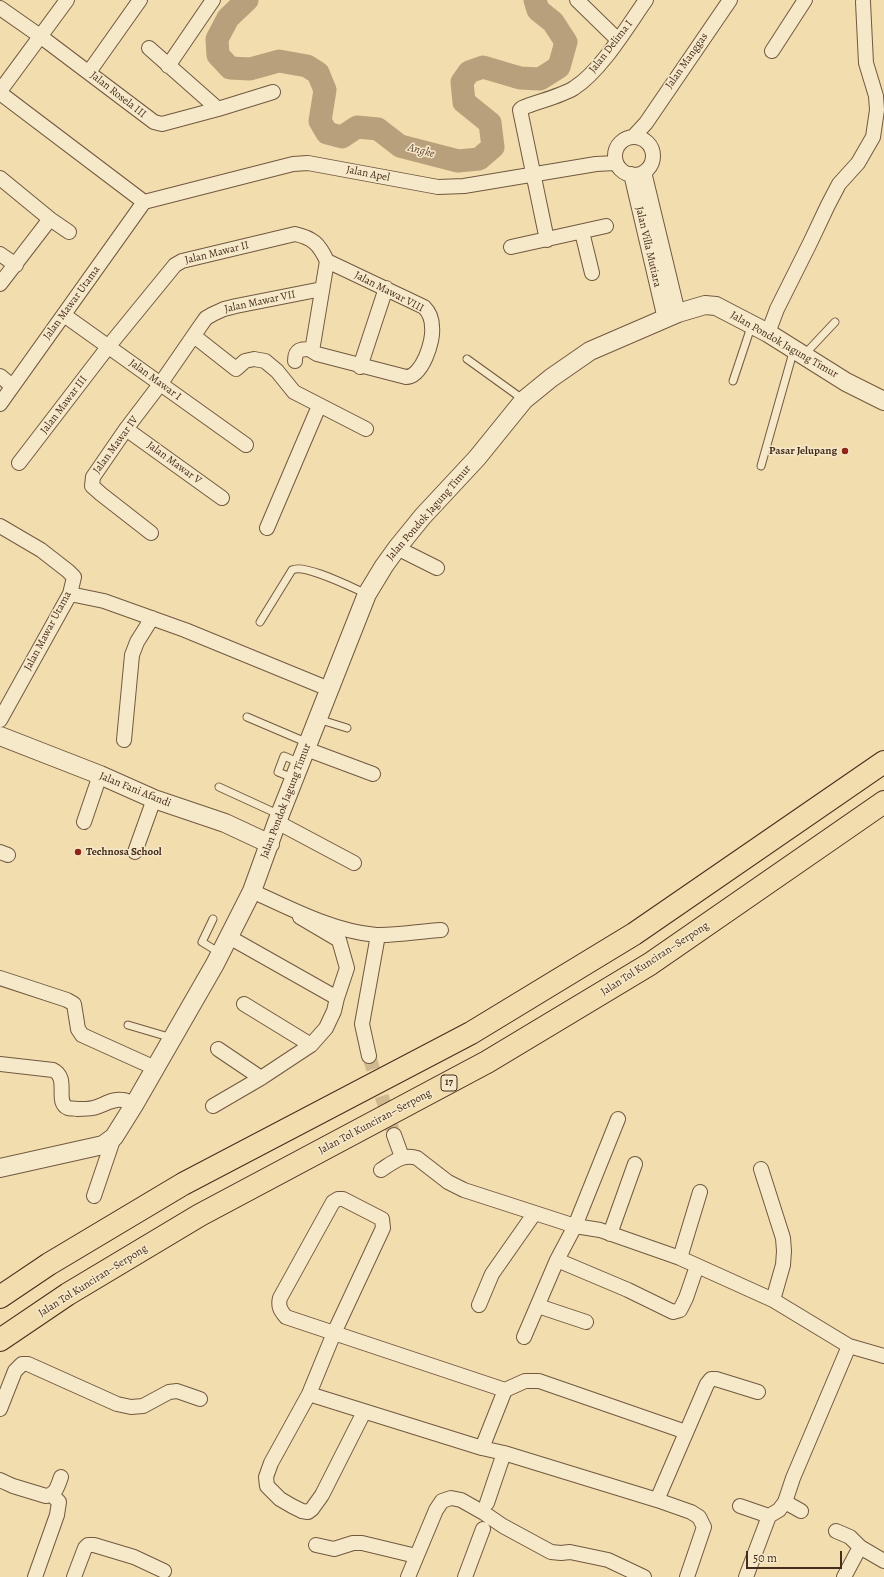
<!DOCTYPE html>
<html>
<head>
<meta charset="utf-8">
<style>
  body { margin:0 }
  #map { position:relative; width:884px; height:1577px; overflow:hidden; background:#f1ddad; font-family:Alegreya,serif }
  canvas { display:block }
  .scale { position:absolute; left:746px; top:1551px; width:96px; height:18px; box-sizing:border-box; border:2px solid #472b1b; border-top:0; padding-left:5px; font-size:12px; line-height:14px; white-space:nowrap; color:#472b1b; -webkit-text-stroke:3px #f6e9ca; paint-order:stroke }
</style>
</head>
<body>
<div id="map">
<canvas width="884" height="1577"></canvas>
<div class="scale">50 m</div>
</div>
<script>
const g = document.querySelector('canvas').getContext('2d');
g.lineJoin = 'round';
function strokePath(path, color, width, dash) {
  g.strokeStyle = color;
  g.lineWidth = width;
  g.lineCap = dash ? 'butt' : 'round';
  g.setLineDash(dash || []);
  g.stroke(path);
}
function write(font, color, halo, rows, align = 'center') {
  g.font = font + ' Alegreya,serif';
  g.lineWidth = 3;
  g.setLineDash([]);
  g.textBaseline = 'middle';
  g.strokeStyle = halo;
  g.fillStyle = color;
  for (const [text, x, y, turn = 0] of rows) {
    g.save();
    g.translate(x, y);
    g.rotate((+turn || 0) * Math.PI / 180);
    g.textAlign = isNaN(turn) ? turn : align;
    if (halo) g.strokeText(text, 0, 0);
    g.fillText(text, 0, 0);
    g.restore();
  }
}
const river = new Path2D(`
  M247 0 228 18 217 39 218 55 230 68 250 69 279 61 307 66 318 73 325 90 320 121 327 133 342 137 357 127 378 129 400 146 458 161 479 159 493 147 490 123 464 102 462 82 469 72 483 67 520 78 540 79 559 67 566 42 553 22 538 10 535 0`);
const minorTunnel = new Path2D(`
  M369 1056 394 1135`);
const service = new Path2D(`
  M804 355 835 322
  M467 359 524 400
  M733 381 752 324
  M761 466 794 349
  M260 622 292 570C304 563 353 588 367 594
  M247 717 308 743
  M318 719 347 728
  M293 778 278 772 284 756 300 763
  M219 787 280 815
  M213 919 202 942 220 953
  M128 1025 172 1038`);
const minor = new Path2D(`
  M577 0 618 40
  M0 8 40 36 154 122 162 124 218 109 273 92
  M149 48 218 109
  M772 51 805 0
  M168 66 213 0
  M89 72 140 0
  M0 91 67 0
  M0 93 144 202
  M634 136 646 123 730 0
  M615 156a19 19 0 1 1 38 0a19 19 0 1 1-38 0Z
  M644 172 678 313
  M631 174 665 319
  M0 178 50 219 69 232
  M144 202 293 164 308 163 438 187 464 186 596 164 616 163
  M582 232 592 273
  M547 240 520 110 522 108C536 102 562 96 574 88 601 71 627 27 646 0
  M511 247 606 226
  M0 254 16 265
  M327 261 424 307C429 312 432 320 432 327 434 341 422 377 406 377L317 354 312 351Z
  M0 284 50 219
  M64 315 246 445
  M768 333 777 309 810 243 828 205 839 184 858 163 873 137 877 110 876 96 866 63 863 2
  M194 336 236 369 245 361 254 359 265 361 277 371 294 392 366 429
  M295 361C295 349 301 349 311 349
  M360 367 386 288
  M0 376 12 386
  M0 404 144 202
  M126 429 222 498
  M19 463 108 347 175 265 182 261 295 234C313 238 319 244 327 261
  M0 526 41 550 68 571 74 577 70 594 0 720
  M267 528 319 406
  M151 533 101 494 92 486 93 477 126 429 161 383 201 325 206 318 213 314 224 309 236 306 322 289
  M397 548 437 568
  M70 594 104 601 185 630 329 689
  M124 740 132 655 137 642 152 618
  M306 749 373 774
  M84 822 100 775
  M277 822 354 863
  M0 852 8 855
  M135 852 154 799
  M252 891C291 909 333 931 376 935 394 936 422 931 441 930
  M229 937 337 998
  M0 978 67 1000 74 1004 78 1029 82 1035 155 1068
  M244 1004 311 1045
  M218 1049 261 1078
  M369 1056 362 1024 378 935
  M0 1064 53 1070C70 1078 54 1102 68 1108 70 1109 74 1108 77 1109 82 1109 88 1109 93 1108 103 1106 112 1098 123 1100 127 1100 130 1103 134 1105
  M213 1106 261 1078 311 1045 326 1028 334 1011 337 998 347 968 339 940 300 917
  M394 1135 402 1157
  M761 1169 783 1238 784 1251 783 1265 773 1300
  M381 1170C392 1163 403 1153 417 1158L448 1182 464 1190 575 1226 600 1230 680 1258 773 1300 849 1346 793 1478 785 1502 779 1510 769 1516 740 1506
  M94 1196 114 1137
  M338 1199H343L382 1219 383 1228 334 1333 286 1317C280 1310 278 1306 280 1298L333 1202Z
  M610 1234 635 1164
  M680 1258 700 1192
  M557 1260 628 1290 673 1312 680 1310 686 1298 697 1266
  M479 1305 492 1274 534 1214
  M538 1306 586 1322
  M524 1337 557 1260 575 1226 618 1119
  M849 1346 884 1356
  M309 1394 482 1448 504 1453 657 1500 707 1384 711 1379H716L758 1392
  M0 1409 15 1371 22 1364H28L117 1404 131 1407 143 1406 169 1392 177 1391 200 1399
  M364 1412 322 1495 312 1509 308 1512 302 1511 292 1506 280 1499 267 1486 266 1477 271 1463 309 1394 334 1333 505 1390 525 1381H539L686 1432
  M482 1448 505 1390
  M0 1480 13 1486 46 1496C56 1495 58 1485 61 1477
  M657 1500 691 1512 699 1517 704 1527 687 1577
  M785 1502 801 1511
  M487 1503 504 1453
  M836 1531 850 1537 860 1547
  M316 1545 334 1549 353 1543H362L416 1556
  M35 1577 57 1515 59 1502 55 1498 51 1495
  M74 1577 85 1548 88 1545H94L134 1557 164 1571
  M408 1577 436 1510 442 1501 451 1498 461 1500 484 1513 503 1526 551 1552 561 1553 570 1552 608 1560 644 1577
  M465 1577 483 1529
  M746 1577 769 1516
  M844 1577 860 1547 884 1561`);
const tertiary = new Path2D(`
  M0 736 100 775 154 799 225 823 270 844
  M0 1168 103 1145 114 1137 134 1105 215 964 252 891 277 822 367 594 384 566 397 548 423 516 477 458 524 400 551 378 590 351 678 313 705 305 716 306 768 333 846 382 884 401`);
const motorway = new Path2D(`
  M0 1297 49 1264 183 1184 471 1033 634 934 884 762
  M0 1340 68 1294 200 1215 487 1062 650 964 884 802`);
const markers = [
  [845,451,4,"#8f2418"],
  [78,852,4,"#8f2418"]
];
const shields = [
  [449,1083,16]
];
const shieldNames = [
  ["17",449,1083]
];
const streetNames = [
  ["Jalan Delima I",611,47,-52],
  ["Jalan Manggas",687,61,-55],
  ["Jalan Rosela III",118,95,38],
  ["Jalan Apel",368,174,11],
  ["Jalan Villa Mutiara",648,247,77],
  ["Jalan Mawar II",217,253,-14],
  ["Jalan Mawar VIII",389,292,27],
  ["Jalan Mawar VII",260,302,-12],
  ["Jalan Mawar Utama",72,303,-54],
  ["Jalan Pondok Jagung Timur",784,345,30],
  ["Jalan Mawar I",155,380,36],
  ["Jalan Mawar III",64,405,-53],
  ["Jalan Mawar IV",116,445,-54],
  ["Jalan Mawar V",174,463,36],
  ["Jalan Pondok Jagung Timur",429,513,-49],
  ["Jalan Mawar Utama",48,631,-62],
  ["Jalan Fani Afandi",135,790,22],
  ["Jalan Pondok Jagung Timur",286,801,-69],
  ["Jalan Tol Kunciran–Serpong",655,959,-33],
  ["Jalan Tol Kunciran–Serpong",375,1122,-28],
  ["Jalan Tol Kunciran–Serpong",93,1281,-32]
];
const poiNames = [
  ["Pasar Jelupang",837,451],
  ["Technosa School",86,852,"left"]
];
const waterNames = [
  ["Angke",421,151,15]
];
strokePath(river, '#b7a07b', 23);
strokePath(minorTunnel, '#cfb990', 14, [14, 7]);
strokePath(service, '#725840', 9);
strokePath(minor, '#725840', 16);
strokePath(tertiary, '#725840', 20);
strokePath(motorway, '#472b1b', 24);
strokePath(service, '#f6e9ca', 7);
strokePath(minor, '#f6e9ca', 14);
strokePath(tertiary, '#f6e9ca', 18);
strokePath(motorway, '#f1ddad', 22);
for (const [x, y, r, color] of markers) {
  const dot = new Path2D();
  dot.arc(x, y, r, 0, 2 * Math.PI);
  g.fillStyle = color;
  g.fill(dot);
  strokePath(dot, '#f6e9ca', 1.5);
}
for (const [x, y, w] of shields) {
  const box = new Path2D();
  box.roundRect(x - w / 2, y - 8, w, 16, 3);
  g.fillStyle = '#f6e9ca';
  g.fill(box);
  strokePath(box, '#472b1b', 1);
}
write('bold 10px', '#472b1b', null, shieldNames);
write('11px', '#472b1b', '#f6e9ca', streetNames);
write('bold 11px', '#472b1b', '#f6e9ca', poiNames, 'right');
write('italic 12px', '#634833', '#f6e9ca', waterNames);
</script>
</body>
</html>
